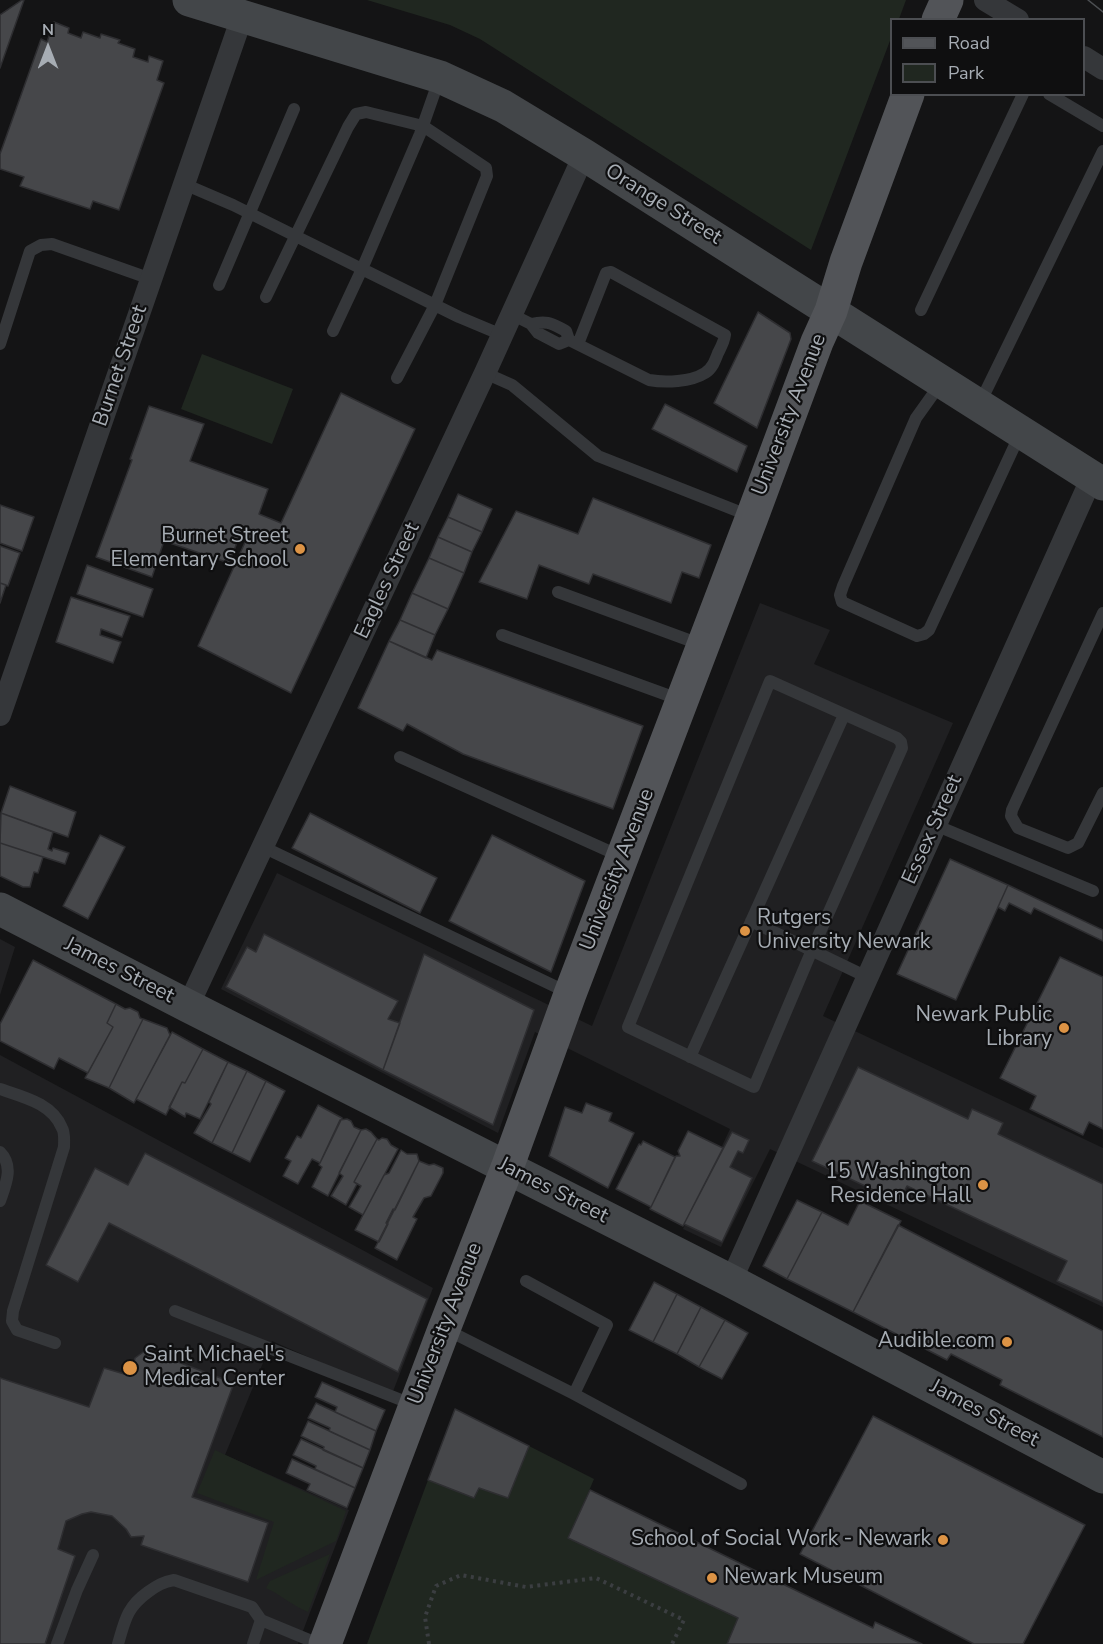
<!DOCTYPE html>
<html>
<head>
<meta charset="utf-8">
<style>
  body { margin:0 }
  #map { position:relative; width:1103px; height:1644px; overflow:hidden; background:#141415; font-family:"Nunito Sans",sans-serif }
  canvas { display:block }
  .legend { position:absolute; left:890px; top:18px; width:195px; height:78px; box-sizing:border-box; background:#0f0f10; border:2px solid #4c4e52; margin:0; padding:8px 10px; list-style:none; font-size:18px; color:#a7adb4 }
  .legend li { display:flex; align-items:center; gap:12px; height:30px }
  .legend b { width:30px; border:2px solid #4c4e52 }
  .north { position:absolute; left:18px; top:18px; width:60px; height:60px; -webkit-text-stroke:4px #0f0f10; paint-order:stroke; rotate:0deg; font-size:16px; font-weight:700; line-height:24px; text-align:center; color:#a7adb4 }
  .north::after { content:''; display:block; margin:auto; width:21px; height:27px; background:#a7adb4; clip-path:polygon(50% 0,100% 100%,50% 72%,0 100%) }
</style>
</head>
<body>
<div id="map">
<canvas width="1103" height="1644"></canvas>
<ul class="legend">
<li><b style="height:8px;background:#525458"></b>Road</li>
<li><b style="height:16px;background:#202720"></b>Park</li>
</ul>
<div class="north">N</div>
</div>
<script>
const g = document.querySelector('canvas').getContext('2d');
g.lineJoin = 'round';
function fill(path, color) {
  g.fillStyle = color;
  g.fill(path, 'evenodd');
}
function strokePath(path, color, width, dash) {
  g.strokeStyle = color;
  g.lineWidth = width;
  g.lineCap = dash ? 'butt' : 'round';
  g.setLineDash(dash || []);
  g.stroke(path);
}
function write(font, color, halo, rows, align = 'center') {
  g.font = font + ' "Nunito Sans",sans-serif';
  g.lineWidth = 4.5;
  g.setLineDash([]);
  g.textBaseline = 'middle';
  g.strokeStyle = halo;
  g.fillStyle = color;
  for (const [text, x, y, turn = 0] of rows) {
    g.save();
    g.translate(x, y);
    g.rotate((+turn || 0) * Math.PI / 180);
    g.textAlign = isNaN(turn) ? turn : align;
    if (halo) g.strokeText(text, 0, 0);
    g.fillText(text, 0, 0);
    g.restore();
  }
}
const built = new Path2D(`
  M760 603 830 630 814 664 953 723 823 1016 1103 1148V1307L770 1149 721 1247 683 1229 730 1129 535 1032 498 1133 221 989 277 873 592 1026Z
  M0 939 15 947 0 995Z
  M0 1055 433 1288 392 1394 272 1341 225 1455 349 1510 298 1644H0Z`);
const green = new Path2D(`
  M367 0H906L899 19 892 20 891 38 811 250 480 39 450 25Z
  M202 354 293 389 272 444 181 409Z
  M529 1446 594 1479 569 1538 738 1618 727 1644H367L428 1480 474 1498 479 1488Z
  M215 1450 346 1511 336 1541 256 1580 274 1522 197 1493Z
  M330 1554 308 1612C293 1606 281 1595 266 1588L270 1581Z`);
const building = new Path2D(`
  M22 0H24L0 68V15Z
  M54 22 69 28 68 33 81 38 83 32 100 38 101 34 120 40 118 43 135 49 133 57 148 62 149 56 163 61 157 80 164 83 119 210 93 201 90 209 20 186 24 177 0 169V154L41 39 47 42Z
  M758 312 790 333 791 339 757 428 714 403Z
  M341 393 415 429 291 693 198 646 247 538 240 535 229 563 164 541 152 577 96 557 132 460 130 459 149 406 204 424 190 461 268 489 259 514 281 523Z
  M665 404 747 446 737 472 652 429Z
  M458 494 492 509 482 532 448 517Z
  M593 498 711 545 699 578 682 572 671 603 593 574 589 584 539 565 527 599 479 582 516 511 578 534Z
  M0 505 34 517 22 551 0 543Z
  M448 517 482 532 472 552 438 537Z
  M438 537 472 552 464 573 429 558Z
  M0 546 20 553 8 586 0 583Z
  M429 558 464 573 448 609 412 593Z
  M87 565 153 589 143 617 77 594Z
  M0 583 6 585 0 603Z
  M412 593 448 609 435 635 400 620Z
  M71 597 130 616 122 637 101 629 100 635 121 642 113 663 56 642Z
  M400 620 435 635 426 658 389 641Z
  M389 641 432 660 437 650 643 726 613 809 463 754 407 724 403 731 358 708Z
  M10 786 76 812 68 837 1 813Z
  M1 813 53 832 48 849 52 851 53 848 69 853 65 864 0 843Z
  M310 813 437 878 420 913 292 848Z
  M100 835 125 847 88 919 63 906Z
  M492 835 585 881 551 972 449 921Z
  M0 843 43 857 38 873 34 872 30 887H23L0 876Z
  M950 859 1008 885 956 1000 897 974Z
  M1008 885 1103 930V941L1034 908 1031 914 1009 903 1005 911 998 907Z
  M264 934 398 1001 388 1019 400 1023 383 1070 226 987 247 947 256 952Z
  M424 954 534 1010 493 1125 383 1070Z
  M1060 957 1103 977V1129L1089 1122 1083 1135 1030 1109 1036 1096 1000 1078Z
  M33 960 116 1004 107 1023 113 1027 88 1073 59 1058 54 1069 0 1041V1024Z
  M116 1004 125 1009 130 1008 138 1012 140 1018 143 1019 109 1088 85 1078 113 1027 107 1023Z
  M143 1019 167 1028 170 1035 134 1103 109 1088Z
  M172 1032 203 1049 185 1083 182 1082 166 1115 136 1099Z
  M203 1049 228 1062 200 1119 186 1113 185 1117 169 1107 182 1082 185 1083Z
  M228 1062 247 1071 212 1143 194 1133 211 1104 209 1102Z
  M858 1067 968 1119 972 1109 1003 1123 998 1134 1103 1184V1302L1057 1281 1067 1261 907 1186 899 1202 812 1161Z
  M247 1071 266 1081 232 1153 212 1143Z
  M266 1081 285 1091 250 1162 232 1153Z
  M586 1103 612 1113 609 1121 634 1133 608 1188 549 1156 565 1107 582 1113Z
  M318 1105 342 1118 320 1163 312 1159 298 1184 283 1176 291 1161 285 1158 297 1136 301 1138Z
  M347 1119 351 1121 354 1127 361 1130 328 1196 312 1187 322 1167 319 1165 340 1120Z
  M366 1129 371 1132 377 1139 354 1182 357 1184 346 1205 331 1196 343 1176 339 1173 361 1130Z
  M688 1131 723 1148 683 1226 650 1209 676 1156H680L678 1151Z
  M732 1132 749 1140 743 1153 738 1151 730 1167 752 1178 722 1242 684 1224Z
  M382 1138 387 1139 391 1145 398 1149 363 1215 349 1207 361 1186 354 1182 377 1139 379 1140Z
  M643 1141 675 1157 651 1207 616 1189 639 1144 641 1145Z
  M401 1150 407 1154H417L419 1161 395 1210 393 1209 386 1223 388 1224 379 1242 355 1230 384 1175 389 1173Z
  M145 1153 427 1299 398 1372 109 1223 78 1282 46 1265 95 1168 128 1185Z
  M419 1161 429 1165 434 1164 443 1168V1173L431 1196 424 1198 413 1217 417 1219 397 1260 375 1248Z
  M797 1200 822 1212 787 1279 763 1266Z
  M860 1201 901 1221 853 1312 787 1279 822 1212 848 1225Z
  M898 1225 1103 1331V1437L1000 1385 1002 1380 951 1354 947 1360 853 1312Z
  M654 1282 677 1294 653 1342 629 1330Z
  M677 1294 701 1307 677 1354 653 1342Z
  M701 1307 725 1320 699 1367 677 1354Z
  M725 1320 748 1333 722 1379 699 1367Z
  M146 1350 234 1383 192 1497 268 1523 248 1582 141 1545 144 1536 131 1537 126 1529 112 1516 91 1512 82 1514 66 1521 58 1549 75 1556 45 1644H0V1378L89 1407 104 1368 131 1376 135 1358Z
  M322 1382 385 1410 376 1431 335 1412 337 1407 315 1397Z
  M316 1403 376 1431 370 1450 329 1431 330 1428 308 1418Z
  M455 1409 529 1446 508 1498 479 1488 474 1498 428 1480Z
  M873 1416 1085 1525 1023 1644H974L800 1554Z
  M308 1421 370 1450 363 1468 323 1450 324 1447 301 1436Z
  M301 1439 363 1468 355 1488 315 1469 316 1466 293 1455Z
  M292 1459 355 1488 347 1508 307 1490 310 1484 286 1473Z
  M590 1490 873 1628 875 1622 922 1644H727L738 1618 568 1538Z`);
const path = new Path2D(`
  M429 1644 425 1617 436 1586 461 1575 526 1587 596 1578 684 1620 672 1644`);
const lane = new Path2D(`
  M440 77 420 134 362 269 459 317 502 335
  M1049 94 1103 126
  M184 184 233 205 362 269 333 331
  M219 285 294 109
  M266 297 348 127 356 114 366 112 423 126 486 168 487 176 435 305 397 378
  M921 310 1023 94
  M511 314 531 324 538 333 559 344 569 340 566 331C552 324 548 320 531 324
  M569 340 649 380C665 383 691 382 705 373 712 369 715 361 718 353 721 347 724 342 725 335L611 272 606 273 578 344
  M0 344 30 251 41 245 52 244 151 279
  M485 373 512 385 598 456 750 516
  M941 383 916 418 843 586 840 595 842 602 917 636 924 634 929 630 1020 434
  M979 405 1103 151
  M558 592 702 645
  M1103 613 1012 810 1011 816 1018 828 1068 848 1078 843 1103 793
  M502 635 681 700
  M770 681 897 738 901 742 902 748 812 950 754 1087 628 1027Z
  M400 757 622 857
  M935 825 1093 891
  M263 847 569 993
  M751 921 867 977
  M690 1057 844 715
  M0 1089C23 1097 52 1103 62 1128 65 1133 64 1141 64 1147L13 1311 12 1321 17 1330 55 1343
  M0 1152C14 1166 6 1184 0 1201
  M175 1311 414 1405
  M445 1329 574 1394 607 1325 526 1281
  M574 1394 741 1484
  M57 1644 77 1590 93 1555
  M118 1644C125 1620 127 1607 148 1592 158 1585 163 1582 174 1580L252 1607 261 1620 319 1644
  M253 1644 261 1620`);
const street = new Path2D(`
  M985 0 1018 20
  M1084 57 1103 69
  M0 715 242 17
  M188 1006 485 373 584 155
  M731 1281 1092 477`);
const secondary = new Path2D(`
  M189 0 440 77 503 106 584 155 1103 484
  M0 909 188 1006 731 1281 1103 1477`);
const primary = new Path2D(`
  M938 20 947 0
  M325 1644 444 1329 507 1168 570 994 752 517 817 342 831 311 846 262 908 94`);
const tram = new Path2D(`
  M1088 0 1103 12`);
const markers = [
  [300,549,6,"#dc9345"],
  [745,931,6,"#dc9345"],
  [1064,1028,6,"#dc9345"],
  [983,1185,6,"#dc9345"],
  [1007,1342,6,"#dc9345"],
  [130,1368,8,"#dc9345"],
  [943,1540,6,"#dc9345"],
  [712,1578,6,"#dc9345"]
];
const streetNames = [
  ["Orange Street",663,205,32],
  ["Burnet Street",121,366,-71],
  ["University Avenue",790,415,-69],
  ["Eagles Street",388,581,-65],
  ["Essex Street",933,830,-66],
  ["University Avenue",618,870,-69],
  ["James Street",119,971,27],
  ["James Street",553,1191,27],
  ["University Avenue",446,1324,-69],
  ["James Street",984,1414,28]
];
const poiNames = [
  ["Burnet Street",288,537],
  ["Elementary School",288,561],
  ["Rutgers",757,919,"left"],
  ["University Newark",757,943,"left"],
  ["Newark Public",1052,1016],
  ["Library",1052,1040],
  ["15 Washington",971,1173],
  ["Residence Hall",971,1197],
  ["Audible.com",995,1342],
  ["Saint Michael's",144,1356,"left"],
  ["Medical Center",144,1380,"left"],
  ["School of Social Work - Newark",931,1540],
  ["Newark Museum",724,1578,"left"]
];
fill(built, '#202022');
fill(green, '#202720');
fill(building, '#46474a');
strokePath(building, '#2e2e31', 1.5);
strokePath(path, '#3b3e41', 4, [3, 4.5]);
strokePath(lane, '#35373a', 12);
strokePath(street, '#35373a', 22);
strokePath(secondary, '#434649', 33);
strokePath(primary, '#525458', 33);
strokePath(tram, '#4c4f52', 1.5);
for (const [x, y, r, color] of markers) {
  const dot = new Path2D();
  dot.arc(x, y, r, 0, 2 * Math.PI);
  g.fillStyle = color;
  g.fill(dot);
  strokePath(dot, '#0f0f10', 2);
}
write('21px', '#a7adb4', '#0f0f10', streetNames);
write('21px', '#a7adb4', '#0f0f10', poiNames, 'right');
</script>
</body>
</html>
